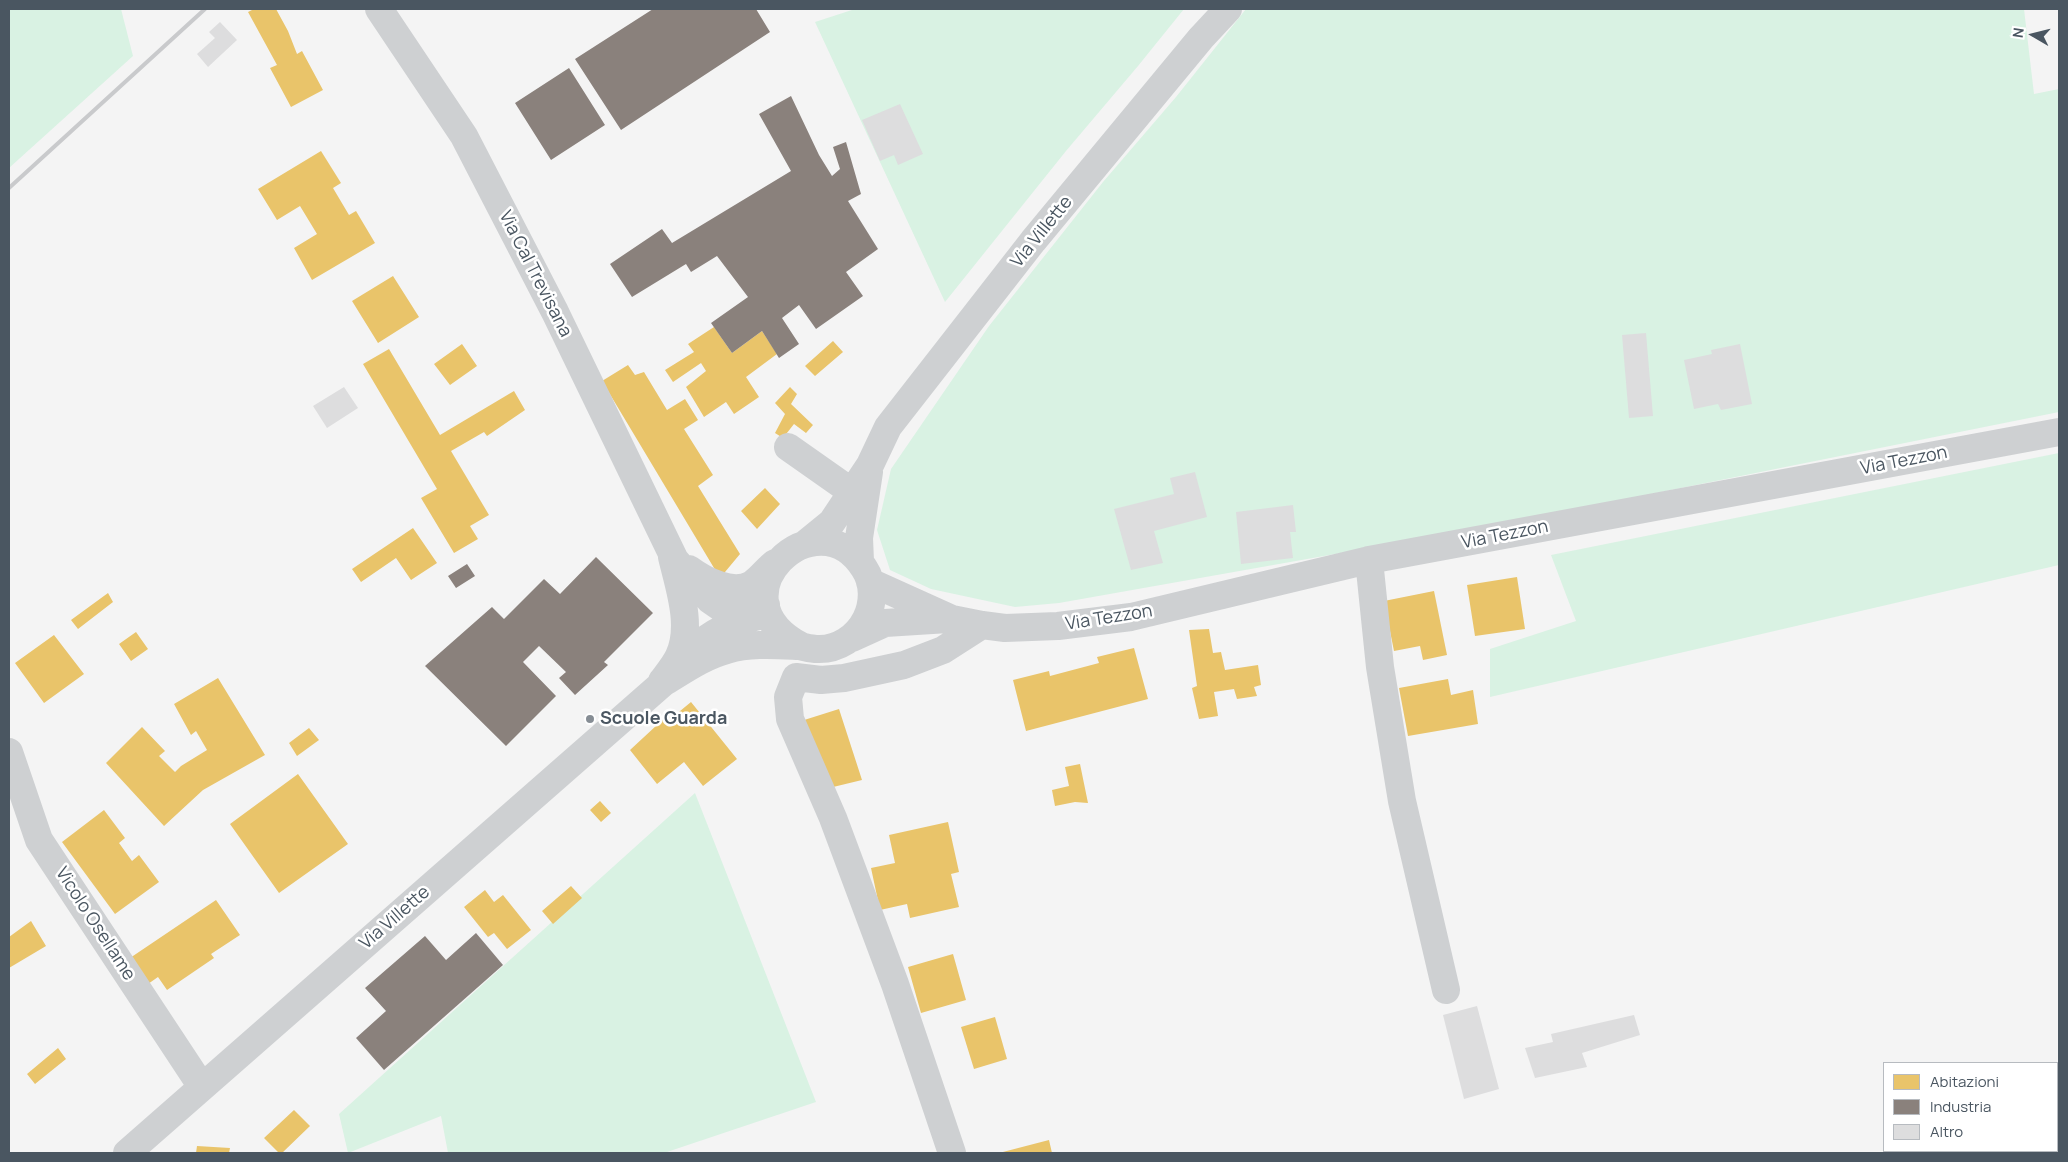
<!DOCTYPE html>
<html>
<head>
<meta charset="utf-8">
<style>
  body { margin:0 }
  #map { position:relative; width:2068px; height:1162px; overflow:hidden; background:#f4f4f4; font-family:Manrope,sans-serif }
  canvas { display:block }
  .frame { position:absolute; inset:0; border:10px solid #4a5661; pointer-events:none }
  .legend { position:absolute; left:1883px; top:1062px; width:175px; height:90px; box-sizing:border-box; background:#fff; border:1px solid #b7bbc0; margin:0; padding:6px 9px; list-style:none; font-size:15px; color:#4a5661 }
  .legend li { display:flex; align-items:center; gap:10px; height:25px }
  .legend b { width:25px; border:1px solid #b7bbc0 }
  .north { position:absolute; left:2008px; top:10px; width:50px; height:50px; -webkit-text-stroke:4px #fff; paint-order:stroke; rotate:278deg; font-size:14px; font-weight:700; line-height:20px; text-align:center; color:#4a5661 }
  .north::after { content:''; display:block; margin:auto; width:18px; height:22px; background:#4a5661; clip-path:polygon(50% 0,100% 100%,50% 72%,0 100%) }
</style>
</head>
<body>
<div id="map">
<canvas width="2068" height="1162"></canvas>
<div class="frame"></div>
<ul class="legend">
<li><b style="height:14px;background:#e9c46a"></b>Abitazioni</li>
<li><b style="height:14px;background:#8a817c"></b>Industria</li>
<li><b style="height:14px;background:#ddddde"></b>Altro</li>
</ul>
<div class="north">N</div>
</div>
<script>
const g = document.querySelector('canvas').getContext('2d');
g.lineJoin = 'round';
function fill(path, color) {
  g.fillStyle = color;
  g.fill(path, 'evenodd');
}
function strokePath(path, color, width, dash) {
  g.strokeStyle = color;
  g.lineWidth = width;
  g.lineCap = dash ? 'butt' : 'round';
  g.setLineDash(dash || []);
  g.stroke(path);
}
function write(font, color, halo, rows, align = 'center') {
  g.font = font + ' Manrope,sans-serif';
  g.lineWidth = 5;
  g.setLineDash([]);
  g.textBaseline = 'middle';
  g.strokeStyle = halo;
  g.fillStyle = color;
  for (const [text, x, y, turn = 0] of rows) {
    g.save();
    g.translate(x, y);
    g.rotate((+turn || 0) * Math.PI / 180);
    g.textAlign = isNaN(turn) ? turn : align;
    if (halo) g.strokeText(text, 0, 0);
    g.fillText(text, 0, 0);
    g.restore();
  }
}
const green = new Path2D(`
  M9 9H121L133 56 9 168Z
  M855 9H1184L1138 66 1066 151 945 302 815 22Z
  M1246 9H2024L2034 94 2059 89V412L1482 528 1059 603 1015 607 931 589 890 570 877 530 891 469 989 326 1103 182 1176 97Z
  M2059 453V565L1490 697V649L1576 621 1551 555Z
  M695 793 816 1102 664 1153H448L441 1116 348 1153 339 1114Z`);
const homes = new Path2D(`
  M254 9H276L288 31 297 54 302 51 323 90 291 107 270 68 277 65 248 12Z
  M321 151 341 183 333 188 349 215 356 211 375 243 312 280 294 248 317 234 300 206 277 220 258 189Z
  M393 276 419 317 378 343 352 301Z
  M714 327 732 353 762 331 777 354 746 377 759 397 734 414 726 402 704 417 686 387 706 371 701 363 673 382 665 370 694 352 688 344Z
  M833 341 843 352 815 376 805 366Z
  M462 344 477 366 450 385 434 364Z
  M389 349 440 435 514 391 525 410 487 436 484 432 451 451 489 515 470 526 478 539 454 553 421 498 437 489 363 364Z
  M628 365 635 375 644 372 667 410 685 399 698 420 684 429 713 475 698 486 740 554 720 578 602 381Z
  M790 387 797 394 791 404 813 425 806 433 794 424 783 438 775 433 785 414 775 403Z
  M765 488 780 504 757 529 741 511Z
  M413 528 437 563 411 580 396 558 361 582 352 569Z
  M1517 577 1525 629 1475 636 1467 585Z
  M1434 591 1447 655 1423 660 1420 646 1394 651 1384 601Z
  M108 593 113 602 78 629 71 620Z
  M1209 629 1213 653 1221 652 1225 670 1258 665 1261 685 1254 687 1257 696 1237 699 1234 689 1214 692 1218 716 1199 719 1192 688 1197 686 1189 630Z
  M136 632 148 649 131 661 119 644Z
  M54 635 84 674 44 703 15 663Z
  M1134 648 1148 699 1026 731 1013 680 1049 671 1050 676 1099 663 1097 657Z
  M218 678 265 755 203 790 164 826 106 763 142 727 165 751 159 756 175 772 181 766 207 750 196 731 191 735 174 704Z
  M1448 679 1451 695 1473 690 1478 724 1408 736 1399 688Z
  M691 702 737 759 703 786 684 762 657 784 630 750 671 712 674 716Z
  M839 709 862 780 829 788 801 721Z
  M309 728 319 740 297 756 289 743Z
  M1080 764 1088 803 1075 802 1055 806 1052 790 1069 786 1065 767Z
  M298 774 348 844 279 893 230 824Z
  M600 801 611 813 601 822 590 810Z
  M104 810 125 838 119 843 132 861 139 855 159 882 115 914 62 842Z
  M948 822 959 872 951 874 959 907 910 918 907 904 880 910 871 868 895 863 889 835Z
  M571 886 582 898 553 924 542 911Z
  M485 890 494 902 503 895 531 930 507 949 494 933 488 937 464 907Z
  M216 900 240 935 211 954 214 958 167 990 158 977 148 984 130 958Z
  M31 921 46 946 9 968V937Z
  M953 954 966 1000 921 1013 908 967Z
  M995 1017 1007 1059 974 1069 961 1027Z
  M58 1048 66 1059 35 1084 27 1074Z
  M294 1110 310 1126 282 1153H279L264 1138Z
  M1049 1140 1052 1153H999Z
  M197 1146 230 1148 229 1153H196Z`);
const industry = new Path2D(`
  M653 9H756L770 32 621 130 575 59Z
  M569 68 605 125 551 160 515 103Z
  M791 96 819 155 832 176 840 169 833 147 846 142 861 194 848 201 878 249 846 272 863 296 816 329 799 305 782 318 799 344 779 358 762 331 732 353 711 323 748 297 717 256 691 272 686 264 632 297 610 264 662 229 672 243 791 171 759 114Z
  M596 557 653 613 604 662 608 665 575 695 559 678 566 672 539 646 523 662 556 696 506 746 425 666 492 607 504 619 544 579 560 594Z
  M467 564 475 576 456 588 448 576Z
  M476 933 503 965 384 1070 356 1038 386 1011 365 988 425 936 446 960Z`);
const building = new Path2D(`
  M220 22 237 40 208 67 197 54 215 38 209 32Z
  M900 104 923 154 898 165 894 155 880 161 862 120Z
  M1646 333 1653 416 1629 418 1622 335Z
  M1740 344 1752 404 1721 410 1718 404 1694 409 1684 360 1712 354 1711 350Z
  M344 387 358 408 327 428 313 406Z
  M1195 472 1207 517 1154 531 1163 563 1131 570 1114 509 1174 494 1170 478Z
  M1293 505 1296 532H1290L1293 558 1241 564 1236 512Z
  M1477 1006 1499 1089 1464 1099 1443 1015Z
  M1634 1015 1640 1035 1582 1053 1587 1067 1535 1078 1525 1048 1553 1042 1551 1034Z`);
const minor = new Path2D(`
  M379 9 464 136 555 312 675 560 710 600 723 609 742 611 766 605
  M788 447 852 492
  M805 544 832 522 870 465 888 427 1033 241 1201 38 1228 9
  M1369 560 1380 667 1402 801 1446 990
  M860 561 859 538 869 472
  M689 569C704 580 733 596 752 584 760 579 767 569 775 563
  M870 582 952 619 982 625 1005 628 1058 626 1131 617 1369 560 2059 432
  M852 638 885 623 948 619
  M684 659C703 637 726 624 755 617
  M662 681C668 673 675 665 679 656 693 626 679 587 672 557
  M9 752 39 840 202 1087
  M127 1153 663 683C683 671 704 656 727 650 749 643 776 645 799 646 805 647 811 649 817 649 838 650 857 637 866 619 874 603 874 583 864 568 817 493 708 597 801 646
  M952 1153 895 984 833 818 790 719 788 697 796 677 821 680 844 678 904 665 943 650 982 625`);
const rail = new Path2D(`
  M9 188 205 9`);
const markers = [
  [590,719,5,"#868d94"]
];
const streetNames = [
  ["Via Villette",1042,232,-51],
  ["Via Cal Trevisana",535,274,63],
  ["Via Tezzon",1904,461,-11],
  ["Via Tezzon",1505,535,-11],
  ["Via Tezzon",1109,618,-9],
  ["Via Villette",395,918,-41],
  ["Vicolo Osellame",95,924,57]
];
const poiNames = [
  ["Scuole Guarda",600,719]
];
fill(green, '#d9f2e3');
fill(homes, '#e9c46a');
fill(industry, '#8a817c');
fill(building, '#ddddde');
strokePath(minor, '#ced0d2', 28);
strokePath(rail, '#c9cacc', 4);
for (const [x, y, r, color] of markers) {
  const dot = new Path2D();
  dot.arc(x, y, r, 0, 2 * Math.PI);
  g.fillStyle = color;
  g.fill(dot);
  strokePath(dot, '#fff', 2);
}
write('18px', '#4a5661', '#fff', streetNames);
write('bold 18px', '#4a5661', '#fff', poiNames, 'left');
</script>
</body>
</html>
